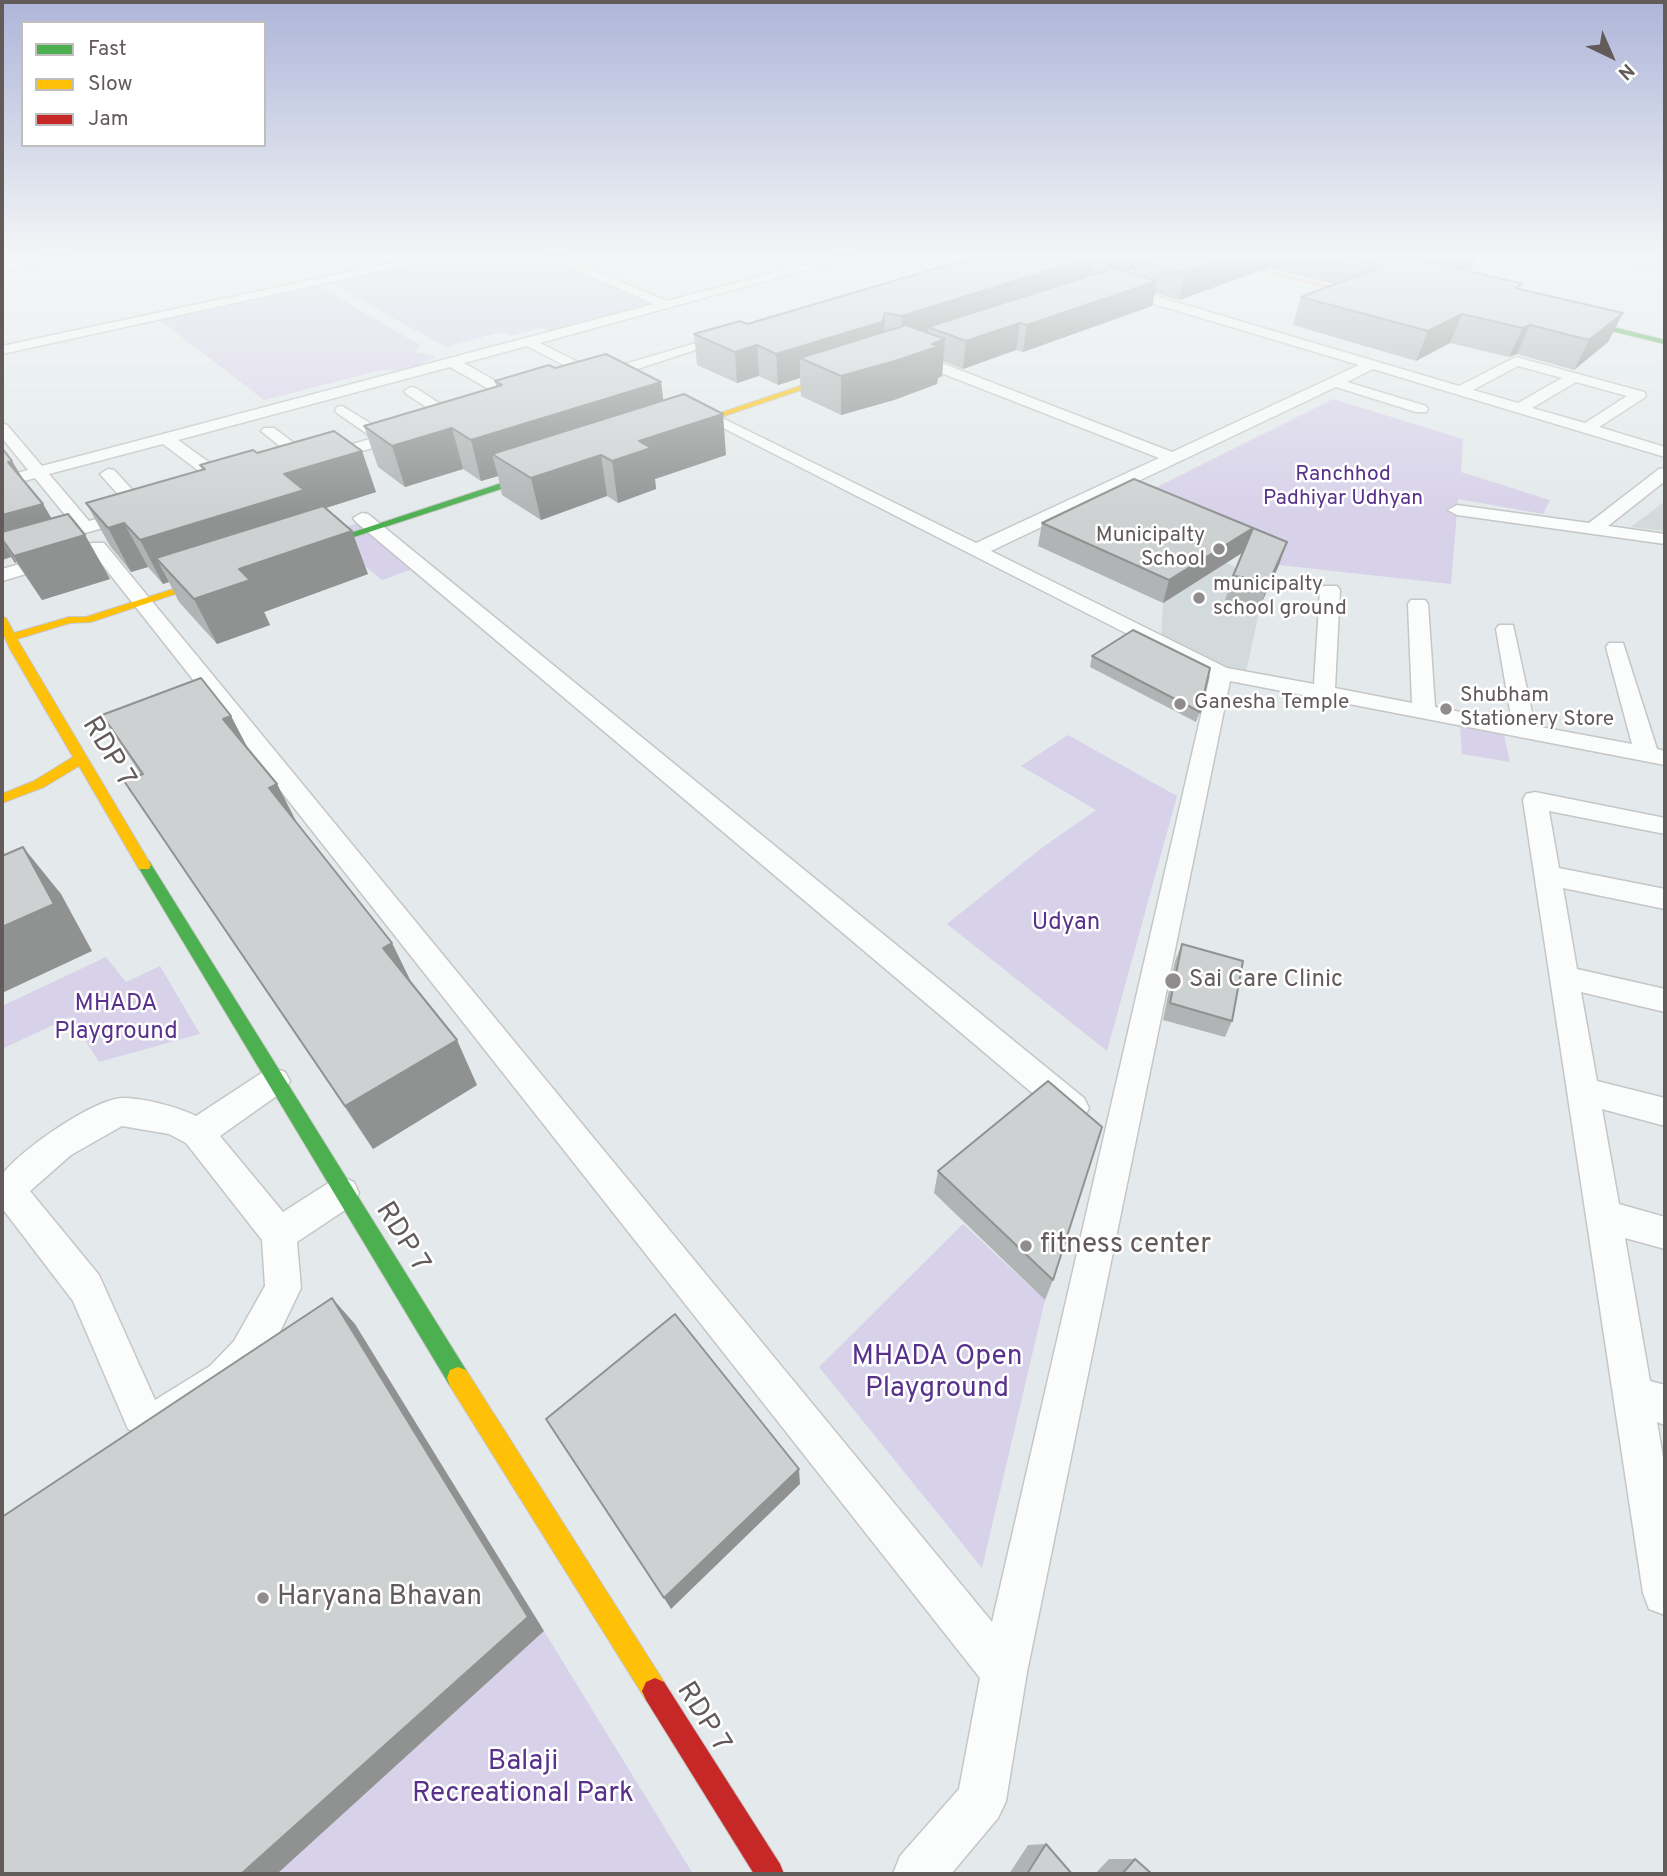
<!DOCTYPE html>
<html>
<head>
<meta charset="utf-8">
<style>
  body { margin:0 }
  #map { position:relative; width:1667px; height:1876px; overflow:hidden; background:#e4eaeb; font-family:Overpass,sans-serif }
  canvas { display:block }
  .frame { position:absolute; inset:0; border:4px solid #635a5a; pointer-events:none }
  .legend { position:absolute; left:21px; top:21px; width:245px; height:126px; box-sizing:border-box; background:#fff; border:2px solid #c1bdbd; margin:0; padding:9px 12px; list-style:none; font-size:21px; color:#635a5a }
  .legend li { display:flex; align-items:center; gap:14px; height:35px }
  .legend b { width:35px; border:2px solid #c1bdbd }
  .north { position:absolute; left:1576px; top:21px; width:70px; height:70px; -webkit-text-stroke:5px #fff; paint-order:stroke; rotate:136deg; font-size:19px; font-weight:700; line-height:28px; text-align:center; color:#635a5a }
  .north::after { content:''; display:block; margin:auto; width:24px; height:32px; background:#635a5a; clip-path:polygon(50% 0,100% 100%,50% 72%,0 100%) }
</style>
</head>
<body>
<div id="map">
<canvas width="1667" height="1876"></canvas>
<div class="frame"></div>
<ul class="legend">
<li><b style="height:9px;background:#4caf50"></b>Fast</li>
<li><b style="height:9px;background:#ffc107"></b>Slow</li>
<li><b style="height:9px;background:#c62828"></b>Jam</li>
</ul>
<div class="north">N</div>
</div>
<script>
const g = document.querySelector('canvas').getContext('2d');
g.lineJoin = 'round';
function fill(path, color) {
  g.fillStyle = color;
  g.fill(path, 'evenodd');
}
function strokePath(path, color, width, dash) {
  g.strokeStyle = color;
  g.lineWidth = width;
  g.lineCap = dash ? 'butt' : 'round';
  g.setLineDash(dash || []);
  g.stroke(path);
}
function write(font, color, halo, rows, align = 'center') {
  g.font = font + ' Overpass,sans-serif';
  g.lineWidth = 5;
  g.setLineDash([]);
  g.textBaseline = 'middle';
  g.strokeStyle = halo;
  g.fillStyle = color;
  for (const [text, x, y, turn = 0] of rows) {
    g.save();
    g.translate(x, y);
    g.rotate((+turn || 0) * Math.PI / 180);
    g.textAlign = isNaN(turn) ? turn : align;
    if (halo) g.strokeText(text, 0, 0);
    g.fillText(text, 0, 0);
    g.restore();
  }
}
const education = new Path2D(`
  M1665 501V531L1631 527Z
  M1136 523 1238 568 1226 600 1261 604 1245 676 1161 637 1163 603 1175 595Z`);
const green = new Path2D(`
  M448 257H538L654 305 552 333 541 328 511 336 502 332 446 347 329 283Z
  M1565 257H1665V269Z
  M317 285 420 345 414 352 437 356 407 371 382 370 264 400 157 318Z
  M1333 399 1463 439 1461 472 1550 500 1543 514 1458 499 1451 584 1279 565 1129 501Z
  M359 523 413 569 382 580 325 533Z
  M1460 726 1504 735 1510 762 1462 754Z
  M1068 735 1177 796 1107 1051 947 924 1043 847 1096 810 1021 766Z
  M106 957 126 982 160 966 200 1034 99 1062 70 1017 2 1049V1006Z
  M963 1224 1045 1300 982 1568 819 1367Z
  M544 1631 693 1874H277Z`);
const stream = new Path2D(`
  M1245 265 1342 289V290L1338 291 1245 267Z`);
const street = new Path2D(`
  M41 257H65L2 271V265Z
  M546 257H562L667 301 833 257H852L540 343 598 372 700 342 707 346 610 378 612 381 610 384H600L527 346 464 363 523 397 525 400 523 403H513L450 367 178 440 235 481 237 485 235 489H223L163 444 49 474 89 521 131 509 100 474 108 469 114 470 152 511 149 515 85 533 79 532 35 478 2 487V477L28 470 2 438V423L7 425 42 466 654 304Z
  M395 262 399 263V267L2 354V346Z
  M1118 285 1459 386 1516 357 1644 392 1646 395 1644 398 1599 427 1665 447V457L1373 369 1347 382 1426 406 1428 409 1426 412H1416L1336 387 991 551 1227 668 1314 684 1320 590 1323 586H1337L1340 590 1335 688 1412 703 1408 604 1411 600H1425L1428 604 1435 707 1512 722 1496 629 1499 625H1513L1535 726 1632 744 1606 647 1609 643H1623L1657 749 1665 751V765L1230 681 1027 1672 1006 1801 998 1818 951 1874H893L900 1856 959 1789 980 1678 94 554 2 581V569L92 543H104L992 1622 1210 676 688 410 690 407H700L976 543 1159 458 903 358V352H913L1172 452 1359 365 1114 292 1112 289ZM1518 366 1562 378 1518 403 1473 390ZM1576 382 1627 396 1585 423 1532 408Z
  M411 387 416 388 463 419 460 422H450L406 394 404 391Z
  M342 406 388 434 408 428 416 433 414 436 328 461 317 462 309 467 303 465 261 431 264 428H274L314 458 316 455 373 438 337 413 335 410 337 407Z
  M1665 468V481L1608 526 1665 534V544L1457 515 1448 510 1457 505 1589 523 1659 469Z
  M362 513 368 514 1084 1098 1089 1108 1084 1118 1073 1122 1062 1118 356 522 353 518Z
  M1535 792 1665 818V834L1549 811 1559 868 1665 889V909L1563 888 1577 969 1665 989V1012L1581 992 1597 1081 1665 1098V1126L1602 1109 1619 1204 1665 1217V1249L1625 1238 1650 1381 1665 1385V1425L1657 1422 1665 1469V1615L1649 1609 1643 1593 1523 800 1526 794Z
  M274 1068 285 1072 290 1081 285 1090 220 1136 283 1212 330 1182 342 1177 354 1182 359 1193 354 1204 297 1242 301 1288 262 1369 238 1394 189 1426 154 1440 128 1429 73 1301 2 1208V1175C19 1151 93 1099 123 1098 144 1098 178 1107 196 1116L263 1072ZM122 1126 169 1134 186 1143 262 1240 265 1286 234 1341 210 1366 155 1400 99 1275 30 1191 71 1155Z`);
const fast = new Path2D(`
  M1565 315 1665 340V344L1562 319Z
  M550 467 553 468V472L308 552 299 550Z
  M144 860 149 861 466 1370 469 1378 466 1386 458 1389 450 1386 137 865Z`);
const slow = new Path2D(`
  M847 370 854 372 677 432 670 430Z
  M220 574 229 576 91 622 70 623 17 639 151 865 149 869H139L79 766 44 787 2 803V794L34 781 73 757 10 649 2 631V617L6 618 14 633 69 617H86Z
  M458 1367 466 1370 664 1682 668 1691 664 1700 655 1704 646 1700 450 1386 447 1378 450 1370Z`);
const jam = new Path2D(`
  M655 1678 664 1682 780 1864 784 1874H754L646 1700 642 1691 646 1682Z`);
const wall = new Path2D(`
  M975 257H1476L1471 269 1468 271 1520 289 1623 313 1608 342 1574 370 1517 354 1509 357 1450 343 1416 361 1293 325 1301 297 1335 284 1268 268 1179 300 1155 293 1152 306 1023 352 1016 350 963 369 943 361 942 376 938 378 937 384 894 400 841 415 801 396 800 378 778 385 759 376 737 383 697 365 694 334 747 324ZM1134 269V274L1127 272Z
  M555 368 661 382 663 400 726 455 655 479 656 489 618 503 607 496 541 520 502 495 498 476 481 481 463 469 405 487 378 467 364 426 496 386 495 381Z
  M2 448 12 461 25 482 43 504 51 518 85 535 110 579 42 600 16 562 15 563 11 557 2 560Z
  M362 451 376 492 326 508 368 574 264 612 270 625 217 644 179 602 169 582 163 584 148 567 131 572 110 546 86 503 202 470 200 465 257 453Z
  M1134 479 1279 565 1261 604 1225 600 1233 576 1242 553 1163 603 1038 546 1042 523Z
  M1092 656 1200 712 1196 722 1090 667Z
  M102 715 231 716 249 750 277 784 298 825 392 943 412 984 477 1085 373 1149 124 781 141 775Z
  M1182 944 1232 1021 1225 1037 1163 1020 1175 961Z
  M938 1171 1053 1280 1045 1300 934 1193Z
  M1046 1844 1072 1874H1009L1028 1845Z
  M1109 1859H1135L1152 1874H1095Z`);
const shadedWall = new Path2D(`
  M1092 257 1089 276 928 327 927 337 901 345 902 316Z
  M1109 257H1172L1136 259 1134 269 1106 279Z
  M1230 257H1271L1268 268 1179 300 1185 273Z
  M1461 257H1476L1471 269 1468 270 1466 275 1451 281Z
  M1157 281 1152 306 1023 352 1027 325Z
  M885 313 884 342 800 358V378L778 385 776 354Z
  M1623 313 1608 342 1574 370 1589 340Z
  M1462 314 1450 343 1416 361 1428 331Z
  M1020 323 1016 350 963 369 966 341Z
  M1530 325 1517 354 1509 357 1523 328Z
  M945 339 942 376 938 378 937 384 894 400 841 415V376Z
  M757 345 759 376 737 383 735 352Z
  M661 382 666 421 492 454 498 476 481 481 471 440Z
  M723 414 726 455 655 479 656 489 618 503 612 461 639 441Z
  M452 428 463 469 405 487 392 446Z
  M362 451 376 492 313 512 156 558 169 582 163 584 140 540 284 474Z
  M601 455 607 496 541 520 531 478Z
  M12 461 37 503 8 462Z
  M43 504 65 541 85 535 110 579 42 600 2 539V515Z
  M124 523 148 567 131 572 108 528Z
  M1253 528 1245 551 1163 603 1169 580Z
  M352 531 368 574 264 612 270 625 217 644 194 599 239 569Z
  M2 540 16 562 15 563 2 542Z
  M1287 542 1279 565 1261 604 1270 580Z
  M2 543 11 557 2 560Z
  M231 716 255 763 223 719Z
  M277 784 301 831 269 788Z
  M23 847 61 894 92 951 2 993V927Z
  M392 943 415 990 383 948Z
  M457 1040 477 1085 373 1149 345 1106Z
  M332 1298 355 1324 544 1631 277 1874H241Z
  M799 1469 800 1484 671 1609 664 1598Z`);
const building = new Path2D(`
  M975 257H1092L902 316 885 313 882 322 776 354 757 345 735 352 694 334 740 321 747 324Z
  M1143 257H1230L1185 273 1136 259Z
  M1345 257H1411L1523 284 1515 288 1623 313 1589 340 1530 325 1523 328 1462 314 1428 331 1301 297 1384 266Z
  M1114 268 1157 281 1027 325 1020 323 966 341 928 327Z
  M906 325 945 339 932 344 940 346 895 361 841 376 800 358Z
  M606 354 661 382 471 440 452 428 392 446 364 426 502 385 495 381 549 365 555 368Z
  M684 394 723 414 639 441 651 448 612 461 601 455 531 478 492 454Z
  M334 431 362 451 284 474 304 490 140 540 124 523 108 528 86 503 205 469 200 465 253 450 257 453Z
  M2 448 12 461 8 462 43 504 2 515Z
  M1134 479 1287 542 1270 580 1233 576 1253 528 1169 580 1042 523Z
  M323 506 352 531 239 569 250 580 194 599 156 558Z
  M68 514 85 535 14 556 2 539V532Z
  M1133 630 1210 668 1200 712 1092 656Z
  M201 678 231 716 223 719 277 784 269 788 392 943 383 948 457 1040 345 1106 124 781 143 774 102 715Z
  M23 847 54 904 2 927V856Z
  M1182 944 1243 961 1232 1021 1170 1003Z
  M1048 1081 1102 1127 1053 1280 938 1171Z
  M332 1298 528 1617 241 1874H2V1517Z
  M675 1314 799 1469 664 1598 546 1419Z
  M1046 1844 1072 1874H1027Z
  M1135 1859 1152 1874H1122Z`);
const markers = [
  [1219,549,7,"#908c8d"],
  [1199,598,7,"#908c8d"],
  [1180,704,7,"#908c8d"],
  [1446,709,7,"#908c8d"],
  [1173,981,9,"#908c8d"],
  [1026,1246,7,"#908c8d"],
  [263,1598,7,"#908c8d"]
];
const farParknames = [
  ["Ranchhod",1343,476],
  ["Padhiyar Udhyan",1343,500]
];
const farPoinames = [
  ["Municipalty",1205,537,"right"],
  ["School",1205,561,"right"],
  ["municipalty",1213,586],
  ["school ground",1213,610],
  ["Shubham",1460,697],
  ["Stationery Store",1460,721],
  ["Ganesha Temple",1194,704]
];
const parkNames = [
  ["Udyan",1066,924],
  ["MHADA",116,1005],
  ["Playground",116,1033]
];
const poiNames = [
  ["Sai Care Clinic",1189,981]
];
const nearStreetnames = [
  ["RDP 7",107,753,59],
  ["RDP 7",401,1238,58],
  ["RDP 7",702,1718,58]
];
const nearPoinames = [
  ["fitness center",1040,1246],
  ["Haryana Bhavan",277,1598]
];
const nearParknames = [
  ["MHADA Open",937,1358],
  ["Playground",937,1390],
  ["Balaji",523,1763],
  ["Recreational Park",523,1795]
];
fill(education, '#d2dadc');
fill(green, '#d7d1e9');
fill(stream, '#f7b6c2');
strokePath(street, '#c5c6c6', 3);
strokePath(fast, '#c7c6c7', 2);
strokePath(slow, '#c7c6c7', 2);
strokePath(jam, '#c7c6c7', 2);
fill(street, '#fbfcfc');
fill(fast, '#4caf50');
fill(slow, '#ffc107');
fill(jam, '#c62828');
fill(wall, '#b0b4b4');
fill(shadedWall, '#909292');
fill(building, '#cdd1d1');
strokePath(building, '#909292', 2);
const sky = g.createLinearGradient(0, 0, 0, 520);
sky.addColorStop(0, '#aeb5d9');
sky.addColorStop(0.49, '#f3f6f6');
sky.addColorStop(1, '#f3f6f600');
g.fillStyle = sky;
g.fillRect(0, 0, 1667, 520);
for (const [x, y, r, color] of markers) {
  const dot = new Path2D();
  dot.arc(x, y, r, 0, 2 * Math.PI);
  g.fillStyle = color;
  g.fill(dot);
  strokePath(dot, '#fff', 2.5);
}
write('21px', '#58318b', '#fff', farParknames);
write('21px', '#635a5a', '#fff', farPoinames, 'left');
write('24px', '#58318b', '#fff', parkNames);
write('24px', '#635a5a', '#fff', poiNames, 'left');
write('28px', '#635a5a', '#fff', nearStreetnames);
write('28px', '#635a5a', '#fff', nearPoinames, 'left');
write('28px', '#58318b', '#fff', nearParknames);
</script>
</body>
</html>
